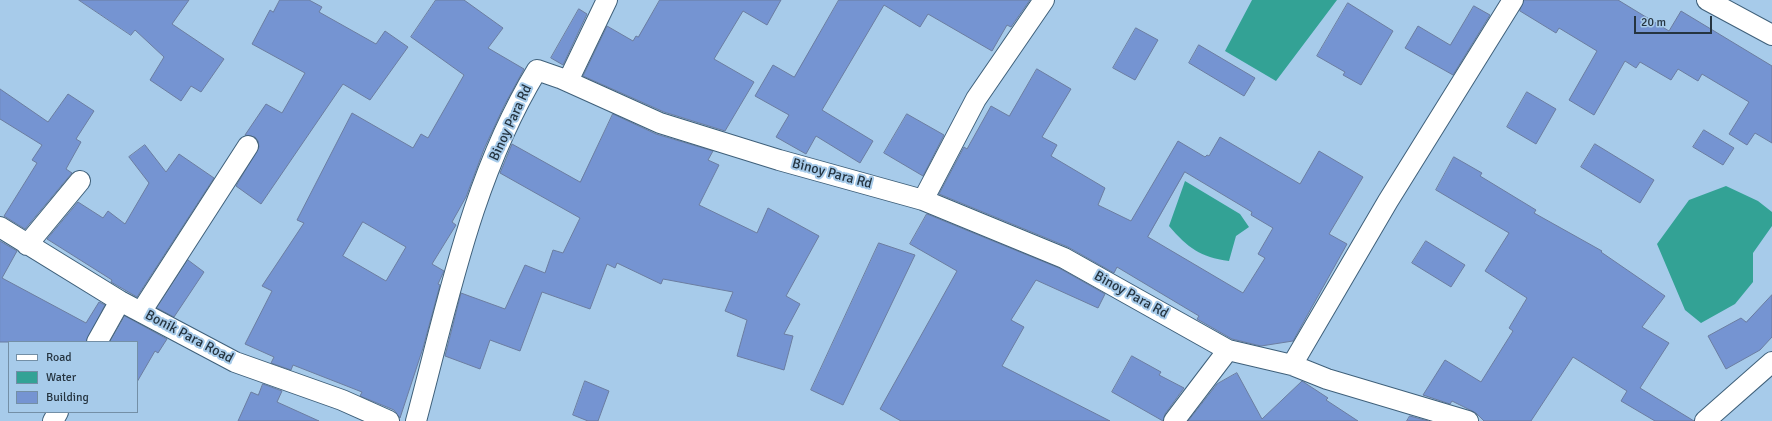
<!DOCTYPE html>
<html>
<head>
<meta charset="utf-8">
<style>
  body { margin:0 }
  #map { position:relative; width:1772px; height:421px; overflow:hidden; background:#a7cbea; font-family:Signika,sans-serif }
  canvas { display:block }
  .legend { position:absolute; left:8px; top:341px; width:130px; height:72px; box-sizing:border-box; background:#a7cbea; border:1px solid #738fa6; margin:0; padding:5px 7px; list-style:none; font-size:12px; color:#253440 }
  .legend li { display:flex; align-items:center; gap:8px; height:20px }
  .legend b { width:20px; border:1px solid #738fa6 }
  .scale { position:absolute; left:1634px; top:16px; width:78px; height:18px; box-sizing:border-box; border:2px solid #253440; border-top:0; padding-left:5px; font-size:12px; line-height:14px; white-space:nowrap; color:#253440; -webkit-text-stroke:3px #a7cbea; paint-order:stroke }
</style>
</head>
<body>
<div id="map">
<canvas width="1772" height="421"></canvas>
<ul class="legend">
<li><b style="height:5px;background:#fff"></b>Road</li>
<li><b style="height:11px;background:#33a295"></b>Water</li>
<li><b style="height:11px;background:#7594d2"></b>Building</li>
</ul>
<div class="scale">20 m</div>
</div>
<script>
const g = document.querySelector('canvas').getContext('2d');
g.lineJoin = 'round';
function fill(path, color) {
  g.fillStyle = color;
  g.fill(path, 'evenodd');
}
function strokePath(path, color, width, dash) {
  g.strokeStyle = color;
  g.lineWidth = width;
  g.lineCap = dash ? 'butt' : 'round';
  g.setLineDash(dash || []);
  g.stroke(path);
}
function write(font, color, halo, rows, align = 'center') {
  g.font = font + ' Signika,sans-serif';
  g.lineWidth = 4;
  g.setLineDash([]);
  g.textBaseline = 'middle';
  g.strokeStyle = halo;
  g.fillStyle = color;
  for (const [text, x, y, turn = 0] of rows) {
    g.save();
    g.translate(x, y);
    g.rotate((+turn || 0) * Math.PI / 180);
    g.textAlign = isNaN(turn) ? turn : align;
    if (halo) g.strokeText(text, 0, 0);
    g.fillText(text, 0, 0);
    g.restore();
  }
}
const water = new Path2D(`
  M1252 0H1337L1276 81 1225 51Z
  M1185 181 1240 214 1249 227 1236 236 1229 261C1200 257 1188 248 1169 226Z
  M1726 186 1758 201 1772 212V226L1753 253V282L1735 304 1701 323 1685 310 1657 244 1689 200Z`);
const building = new Path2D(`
  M79 0H189L172 24 224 59 201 92 191 86 181 101 150 80 164 57 135 30 131 35Z
  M280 0H309L322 7 319 12 376 44 385 31 408 47 370 100 343 84 261 204 236 186 259 147 258 141 255 137 245 135 266 104 282 113 305 73 252 44 270 10 273 12Z
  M436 0H464L503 28 488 48 524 69 504 106 484 149 466 197 452 222 456 225 432 264 444 271 438 284 440 285 423 348 400 418 394 410 360 396 362 392 293 365 291 370 271 363 274 357 245 344 272 291 262 286 304 223 297 220 352 113 413 148 421 134 428 138 464 75 411 37ZM363 222 406 247 386 281 343 256Z
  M660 0H781L767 25 743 11 714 59 754 82 725 131 664 112 583 76 607 26 633 41 636 36 638 37Z
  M839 0H1030L1011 27 1007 25 992 51 928 14 920 27 884 5 822 110 873 141 860 163 816 136 806 154 776 137 789 115 755 96 773 65 794 77Z
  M1524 0H1618L1669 31 1681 11 1772 66V143L1755 133 1747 145 1729 134 1749 102 1702 74 1698 81 1678 69 1671 80 1640 62 1636 68 1625 61 1594 115 1569 100 1597 51 1559 28 1556 33 1520 11Z
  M1348 3 1393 31 1361 85 1343 75 1345 72 1317 56Z
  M1474 6 1490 15 1453 75 1405 48 1418 26 1450 45Z
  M579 9 587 14 563 65 551 58Z
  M1136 28 1158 40 1135 80 1113 68Z
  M1199 45 1255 78 1244 96 1189 63Z
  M1037 69 1071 89 1042 137 1057 145 1051 156 1105 188 1098 205 1131 221 1178 141 1205 157 1207 155 1209 156 1220 137 1300 184 1319 151 1363 177 1329 234 1347 244 1293 341 1261 346 1232 339 1197 319 1199 316 1117 267 1114 273 1068 247 939 194 964 147 967 149 991 106 1009 116ZM1185 172 1252 212 1251 215 1273 228 1258 254 1265 258 1243 293 1148 237Z
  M0 89 48 122 68 94 94 111 76 139 81 142 66 169 72 173 25 229 4 216 37 163 32 160 42 145 0 119Z
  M1527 92 1556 109 1536 144 1507 127Z
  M613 114 656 134 713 151 708 160 719 165 699 205 757 233 768 208 819 236 786 296 800 304 784 334 793 336 784 370 737 356 747 320 725 311 733 292 663 279 661 284 617 263 615 268 607 264 590 309 542 292 520 351 490 340 480 369 445 356 461 293 505 309 525 265 545 273 553 250 563 253 580 218 500 173 512 144 580 182Z
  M907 114 944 135 923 176 884 153Z
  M1704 130 1734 148 1723 165 1693 147Z
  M1595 144 1654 180 1640 203 1581 167Z
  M145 145 166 172 179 154 214 178 137 297 111 282 112 280 47 239 78 202 103 218 108 211 125 224 149 183 129 157Z
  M1454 157 1482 173 1480 176 1536 210 1534 213 1602 251 1601 252 1665 296 1642 327 1669 343 1640 388 1694 421H1655L1621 401 1627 391 1573 357 1531 421H1484L1476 413 1452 401 1450 404 1423 395 1445 360 1481 382 1513 331 1509 328 1527 298 1485 271 1509 233 1436 190Z
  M927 214 1059 268 1105 294 1098 308 1036 280 1011 320 1024 327 1002 366 1110 421H901L880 409 957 271 910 244Z
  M0 241 17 251 2 278 86 323 99 302 105 305 86 342H0Z
  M1426 241 1465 265 1451 287 1412 263Z
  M879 243 915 255 843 405 811 390Z
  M188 260 204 272 174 317 157 308Z
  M1772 295V337L1760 350 1726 369 1708 336 1741 318 1746 322Z
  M125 316 167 339 158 353 155 351 137 382V342H110Z
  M1132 356 1161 372 1159 375 1184 388 1165 414 1163 421 1112 392Z
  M1237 373 1262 419 1302 381 1328 398 1326 400 1358 421H1188L1217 384Z
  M585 381 609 391 598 421H588L573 415Z
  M263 384 282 391 277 402 319 421H238L251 392 258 395Z
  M1410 416 1428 421H1407Z`);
const street = new Path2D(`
  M1707 0 1772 35
  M568 81 607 0
  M923 200 976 99 1044 0
  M0 227 120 301 235 362 342 400 389 421
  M27 245 80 181
  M141 312 248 146
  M97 342 120 301
  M1292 365 1388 201 1513 0
  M53 421 58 412
  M416 421C448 302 472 177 537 70L560 78 660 123 779 160 923 200 1064 258 1228 350 1292 365 1327 379 1468 421
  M1174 421 1228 350
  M1705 421 1772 362`);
const streetNames = [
  ["Binoy Para Rd",511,123,-65],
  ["Binoy Para Rd",832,174,15],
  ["Binoy Para Rd",1131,295,29],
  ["Bonik Para Road",189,337,28]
];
fill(water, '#33a295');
fill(building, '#7594d2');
strokePath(building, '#6b7da0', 1);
strokePath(street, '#3f607a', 22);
strokePath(street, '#fff', 20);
write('14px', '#253440', '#a7cbea', streetNames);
</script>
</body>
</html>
